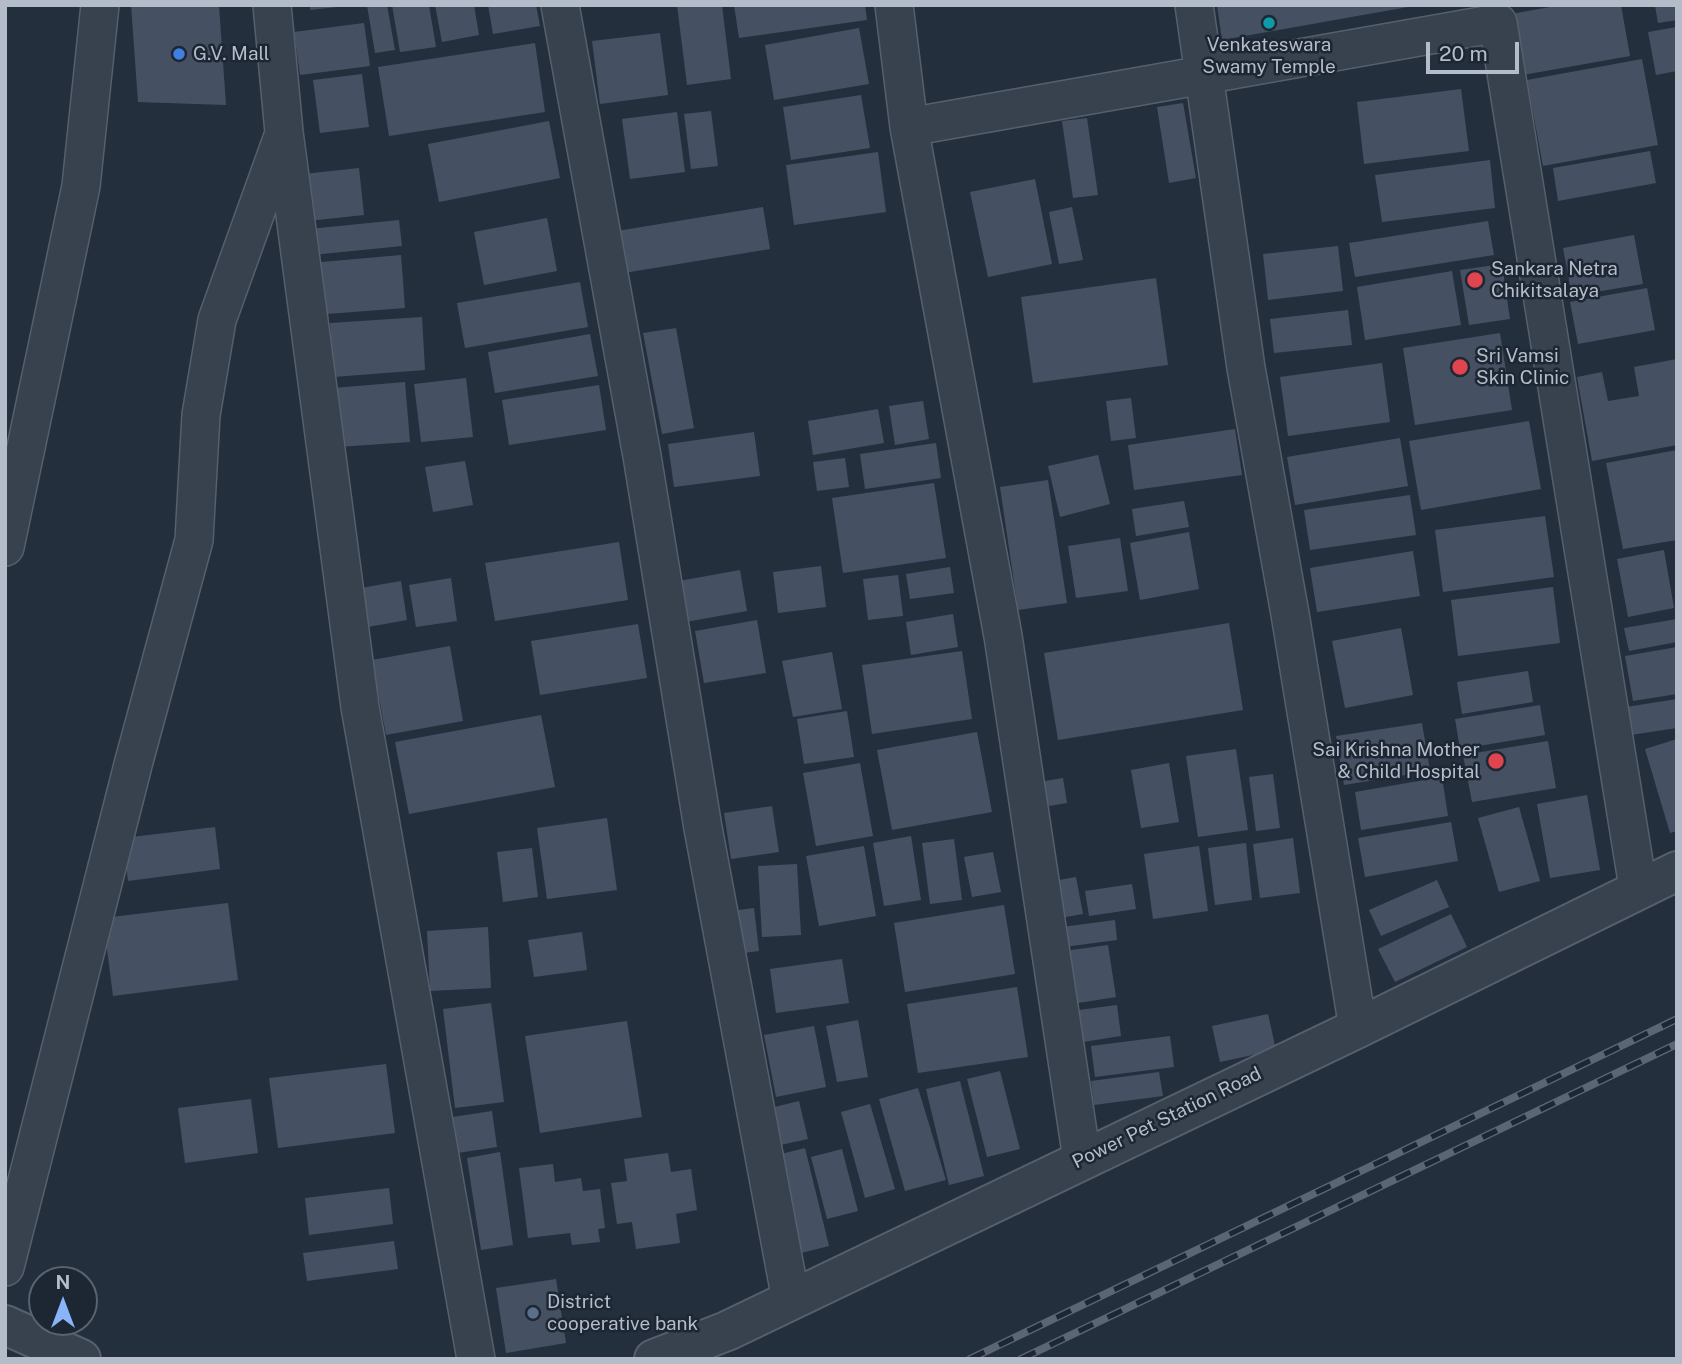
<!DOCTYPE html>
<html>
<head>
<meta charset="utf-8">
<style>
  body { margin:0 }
  #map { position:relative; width:1682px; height:1364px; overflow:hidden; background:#242f3e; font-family:"Public Sans",sans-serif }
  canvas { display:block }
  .frame { position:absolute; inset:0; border:7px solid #b4bcc9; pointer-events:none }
  .north { position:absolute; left:28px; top:1266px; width:70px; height:70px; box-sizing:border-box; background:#1d2633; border:2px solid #59626f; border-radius:50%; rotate:0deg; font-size:19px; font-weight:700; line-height:28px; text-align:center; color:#b4bcc9 }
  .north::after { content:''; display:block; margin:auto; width:24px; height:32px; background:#8ab4f8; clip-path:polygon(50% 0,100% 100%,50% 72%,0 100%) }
  .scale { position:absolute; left:1426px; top:42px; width:93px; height:32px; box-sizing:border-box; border:4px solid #b4bcc9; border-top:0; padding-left:9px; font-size:21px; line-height:24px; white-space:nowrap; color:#b4bcc9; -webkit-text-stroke:5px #1d2633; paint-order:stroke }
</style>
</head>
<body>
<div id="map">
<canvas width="1682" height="1364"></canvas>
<div class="frame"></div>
<div class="north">N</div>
<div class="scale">20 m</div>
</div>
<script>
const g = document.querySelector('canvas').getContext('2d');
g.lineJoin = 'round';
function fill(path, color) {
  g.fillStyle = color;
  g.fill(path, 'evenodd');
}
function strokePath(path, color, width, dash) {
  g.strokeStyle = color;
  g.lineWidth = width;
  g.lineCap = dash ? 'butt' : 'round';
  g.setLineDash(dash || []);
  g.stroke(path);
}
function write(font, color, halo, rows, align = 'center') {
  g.font = font + ' "Public Sans",sans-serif';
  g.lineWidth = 5;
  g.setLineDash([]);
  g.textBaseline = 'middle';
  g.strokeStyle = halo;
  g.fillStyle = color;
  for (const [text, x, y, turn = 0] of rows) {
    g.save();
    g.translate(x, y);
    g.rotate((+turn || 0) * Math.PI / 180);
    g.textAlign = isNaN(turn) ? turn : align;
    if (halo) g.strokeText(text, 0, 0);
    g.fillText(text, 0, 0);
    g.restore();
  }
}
const building = new Path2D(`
  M131 5H219L226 105 138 102Z
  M310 5H337V7L310 10Z
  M367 5H387L395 50 375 53Z
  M392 5H429L436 47 400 52Z
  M435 5H474L479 35 442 42Z
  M488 5H536L540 26 493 34Z
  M677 5H722L731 79 687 85Z
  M734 5H865L867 20 739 38Z
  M1217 5H1408V7L1222 40Z
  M1561 5H1621L1630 56 1523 75 1511 14Z
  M1655 5H1677V20L1658 23Z
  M364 23 370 66 300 75 294 32Z
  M1677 27V71L1656 75 1648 32Z
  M859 28 869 84 774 100 765 45Z
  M660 33 668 95 600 104 592 41Z
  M535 43 545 112 389 136 378 67Z
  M1642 59 1658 145 1543 166 1527 80Z
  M362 74 369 127 320 133 313 80Z
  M1461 89 1469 151 1364 164 1357 102Z
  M861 95 870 148 791 160 783 107Z
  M1183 103 1196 178 1169 183 1157 107Z
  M711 111 718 166 691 169 684 114Z
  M677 112 685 172 630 179 622 119Z
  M1087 118 1098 195 1073 198 1062 121Z
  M549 121 560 178 439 202 428 144Z
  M1650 151 1656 183 1558 201 1553 168Z
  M878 152 886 212 794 225 786 165Z
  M1490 160 1495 208 1382 222 1375 175Z
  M359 168 364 215 308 221 303 174Z
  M1035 179 1052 264 988 277 970 192Z
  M763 207 770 249 624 273 617 231Z
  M1072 207 1083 260 1059 264 1049 212Z
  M547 218 557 271 484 285 474 232Z
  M399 220 402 246 312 255 309 229Z
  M1488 221 1494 255 1355 277 1349 243Z
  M1634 235 1643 284 1572 296 1563 248Z
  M1338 246 1343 291 1268 300 1263 254Z
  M401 255 405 308 314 315 310 263Z
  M1502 264 1510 319 1469 325 1460 270Z
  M1452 271 1461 325 1365 340 1357 287Z
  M1156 278 1168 365 1033 383 1021 297Z
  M580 282 588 327 465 348 457 303Z
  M1647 288 1655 330 1578 344 1570 302Z
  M1348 310 1352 345 1274 353 1270 319Z
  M422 317 425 370 333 377 330 323Z
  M676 328 694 428 662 434 643 333Z
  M1500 333 1512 410 1415 425 1403 348Z
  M590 334 598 376 495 393 488 352Z
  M1677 359V445L1592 461 1577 377 1602 372 1608 401 1639 396 1634 367Z
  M1382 363 1390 422 1288 436 1280 377Z
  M466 378 473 437 421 442 414 384Z
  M405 382 410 442 338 447 333 388Z
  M599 385 606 430 509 445 502 400Z
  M1131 398 1136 438 1111 441 1106 401Z
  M923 401 929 439 895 445 889 406Z
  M878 409 884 443 813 455 808 421Z
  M1529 421 1541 489 1421 510 1409 441Z
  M1235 429 1242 475 1134 490 1128 445Z
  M754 432 760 476 674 487 668 444Z
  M1400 438 1408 486 1295 505 1287 457Z
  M936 443 941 478 865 489 860 454Z
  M1677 450V540L1623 549 1606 463Z
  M1098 455 1110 504 1060 517 1048 466Z
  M845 458 849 487 817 491 813 462Z
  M465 461 473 505 433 512 425 467Z
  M1048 480 1067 603 1018 610 1000 487Z
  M934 483 946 558 843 573 832 498Z
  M1410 495 1416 535 1310 550 1304 510Z
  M1184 501 1189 527 1136 536 1132 509Z
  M1545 516 1554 577 1443 592 1435 530Z
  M1189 532 1199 589 1140 600 1130 543Z
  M1120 538 1128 591 1076 598 1068 546Z
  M619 542 628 600 495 621 485 563Z
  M1664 550 1674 608 1628 617 1617 559Z
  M1413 551 1420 596 1317 612 1310 568Z
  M821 566 826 607 778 613 773 572Z
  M950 567 954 593 910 599 906 574Z
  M740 570 747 611 680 623 673 582Z
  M898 575 903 616 868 620 863 579Z
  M451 578 457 621 416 627 409 585Z
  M401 581 407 620 368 627 361 588Z
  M1553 587 1560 643 1458 656 1451 600Z
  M953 614 958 647 911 655 906 622Z
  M1677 619V642L1629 651 1624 628Z
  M757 620 766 673 704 683 695 631Z
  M1229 623 1243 710 1058 740 1044 653Z
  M638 624 647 678 540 695 531 641Z
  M1401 628 1413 695 1345 708 1332 641Z
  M450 646 463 721 386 735 372 660Z
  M1677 647V694L1633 701 1625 656Z
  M962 651 972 719 872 734 862 665Z
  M832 652 842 709 793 717 782 661Z
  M1528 671 1533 702 1462 714 1457 682Z
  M1677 699V728L1631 735 1626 707Z
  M1540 705 1545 735 1460 749 1455 719Z
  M847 711 854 757 804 764 797 719Z
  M541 715 555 787 409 814 395 742Z
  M1422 723 1430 771 1344 785 1336 736Z
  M977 732 992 812 892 830 877 750Z
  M1677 739V831L1670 833 1645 749Z
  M1548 741 1556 788 1472 802 1463 755Z
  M1236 749 1248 830 1198 837 1186 756Z
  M860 763 873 836 816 846 803 773Z
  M1169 763 1179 822 1141 828 1131 770Z
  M1273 774 1280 828 1256 831 1249 777Z
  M1442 777 1448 816 1361 830 1355 792Z
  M1063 778 1067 803 1043 807 1039 782Z
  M1587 795 1600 870 1550 878 1537 804Z
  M772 806 779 852 731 859 724 813Z
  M1519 807 1540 881 1499 892 1478 818Z
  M607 818 617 890 547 899 537 828Z
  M1451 822 1458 861 1365 877 1358 838Z
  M215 827 220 869 128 881 123 838Z
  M911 836 921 900 884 906 873 843Z
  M1293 838 1300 893 1260 898 1253 844Z
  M954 839 962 900 930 904 922 843Z
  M1246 843 1252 900 1215 905 1208 848Z
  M864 846 876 916 819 926 806 856Z
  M1199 846 1208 911 1153 919 1144 854Z
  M532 848 538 897 503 902 497 852Z
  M993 852 1001 892 972 897 964 857Z
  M797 864 801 935 762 937 758 866Z
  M1076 877 1083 914 1060 918 1053 881Z
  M1437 880 1449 907 1381 936 1369 910Z
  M1132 884 1136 909 1089 916 1085 891Z
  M228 903 238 980 113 996 103 918Z
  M1004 905 1015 974 905 992 894 923Z
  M754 908 759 951 729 955 723 912Z
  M1451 914 1467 947 1395 982 1378 949Z
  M1115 920 1117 940 1064 947 1062 927Z
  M488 927 491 988 430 991 427 931Z
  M582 932 587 970 534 977 528 940Z
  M1108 945 1116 997 1072 1004 1064 951Z
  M842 959 849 1003 776 1013 770 969Z
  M1017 987 1028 1057 918 1073 907 1004Z
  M491 1003 504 1102 455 1108 443 1009Z
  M1117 1005 1121 1036 1083 1042 1079 1010Z
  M1268 1014 1276 1050 1220 1062 1212 1026Z
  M858 1020 868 1077 837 1082 826 1026Z
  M627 1021 642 1117 540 1133 525 1036Z
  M814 1026 826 1087 776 1097 764 1035Z
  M1170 1036 1174 1067 1095 1077 1091 1046Z
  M386 1064 395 1133 278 1148 269 1078Z
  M1000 1071 1020 1149 987 1157 967 1079Z
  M1159 1072 1163 1096 1094 1105 1091 1081Z
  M960 1081 984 1176 949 1185 926 1089Z
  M918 1088 946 1180 905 1191 879 1099Z
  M251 1099 258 1153 185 1163 178 1108Z
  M799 1101 808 1139 771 1147 762 1110Z
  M870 1104 895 1189 865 1198 841 1112Z
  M492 1111 497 1147 451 1154 446 1118Z
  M805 1148 829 1246 793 1255 769 1157Z
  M842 1149 858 1211 827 1219 811 1157Z
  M500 1152 513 1245 481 1250 467 1158Z
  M668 1153 671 1172 691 1169 697 1210 676 1214 680 1243 636 1249 632 1222 617 1224 611 1183 627 1181 624 1159Z
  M553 1164 555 1182 581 1178 583 1191 600 1189 605 1228 598 1229 600 1242 572 1245 570 1233 528 1238 519 1168Z
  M389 1188 393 1224 309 1235 305 1198Z
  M394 1241 398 1269 307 1281 303 1253Z
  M556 1279 566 1343 506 1353 496 1288Z`);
const minor = new Path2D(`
  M272 5 284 132 360 707 476 1359
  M560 5 642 456 703 828 791 1300
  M894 5 909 127 1003 636 1082 1159
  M1194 5 1246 368 1290 614 1358 1028
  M909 127 1498 23 1638 887
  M5 547 81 186 100 5
  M5 1267 134 761 194 540 201 415 217 320 282 139`);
const tertiary = new Path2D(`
  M5 1325 81 1359
  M654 1359 727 1331 1358 1028 1677 871`);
const rail = new Path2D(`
  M970 1359 1677 1019
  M1021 1359 1677 1044`);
const markers = [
  [1269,23,7,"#0f9aa8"],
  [179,54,7,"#3f7fe0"],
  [1475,280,9,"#e0444e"],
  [1460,367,9,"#e0444e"],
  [1496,761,9,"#e0444e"],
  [533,1313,7,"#5c6f8a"]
];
const poiNames = [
  ["Venkateswara",1269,45,"center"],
  ["Swamy Temple",1269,67,"center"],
  ["G.V. Mall",193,54],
  ["Sankara Netra",1491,269],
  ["Chikitsalaya",1491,291],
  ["Sri Vamsi",1476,356],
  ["Skin Clinic",1476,378],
  ["Sai Krishna Mother",1480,750,"right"],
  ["& Child Hospital",1480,772,"right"],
  ["District",547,1302],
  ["cooperative bank",547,1324]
];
const streetNames = [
  ["Power Pet Station Road",1167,1118,-26]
];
fill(building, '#455162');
strokePath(minor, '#565f6c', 40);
strokePath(tertiary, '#565f6c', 42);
strokePath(minor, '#38414e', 37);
strokePath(tertiary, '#38414e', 38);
strokePath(rail, '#5a6575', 8);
strokePath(rail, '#1d2633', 5, [16]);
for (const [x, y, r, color] of markers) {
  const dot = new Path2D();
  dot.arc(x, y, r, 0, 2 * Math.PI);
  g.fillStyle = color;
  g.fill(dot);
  strokePath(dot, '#1d2633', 2.5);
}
write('19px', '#b4bcc9', '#1d2633', poiNames, 'left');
write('19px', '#b4bcc9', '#1d2633', streetNames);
</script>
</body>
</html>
